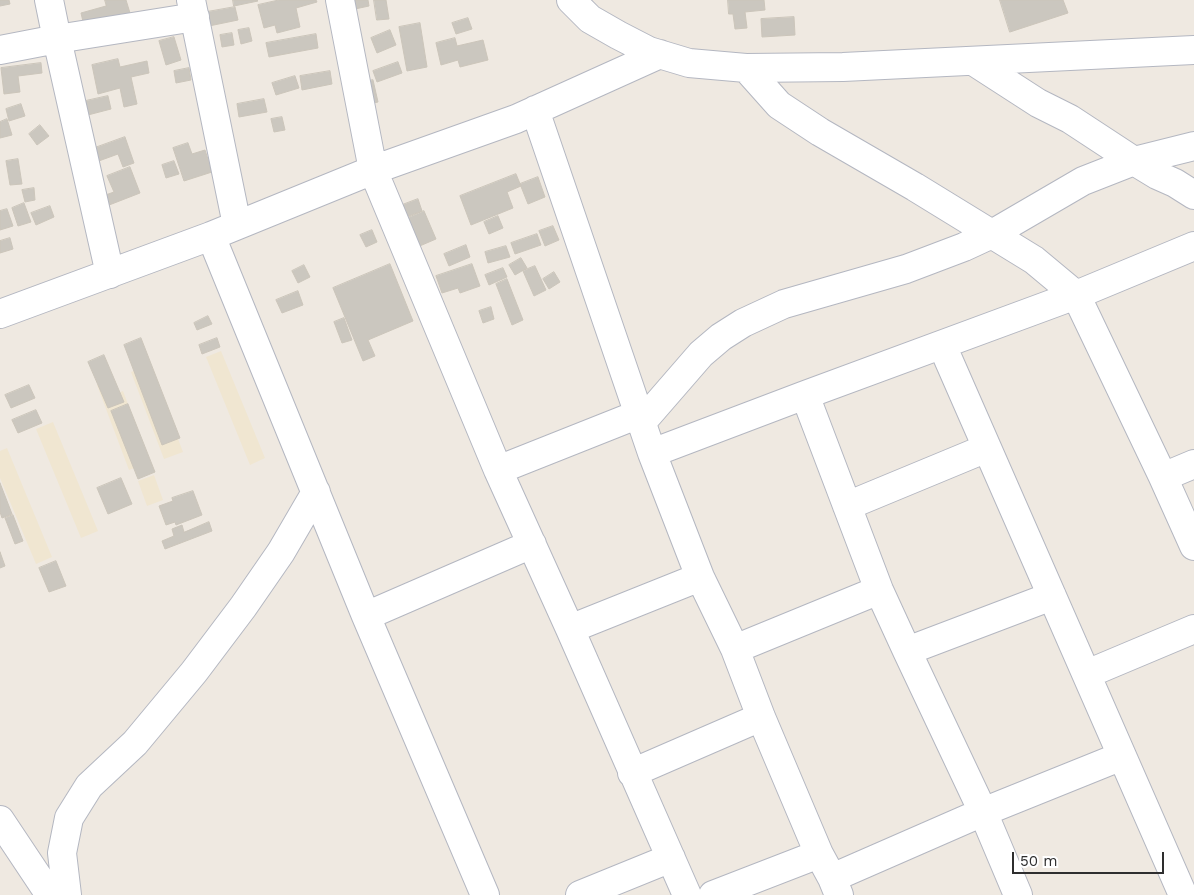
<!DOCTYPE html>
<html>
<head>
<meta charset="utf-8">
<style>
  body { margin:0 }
  #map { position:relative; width:1194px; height:895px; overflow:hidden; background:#efe9e1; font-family:"Work Sans",sans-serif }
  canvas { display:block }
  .scale { position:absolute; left:1012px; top:852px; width:152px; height:22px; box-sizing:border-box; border:2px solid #2e2e2e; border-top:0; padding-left:6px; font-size:15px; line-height:18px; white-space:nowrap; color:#2e2e2e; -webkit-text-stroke:4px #fff; paint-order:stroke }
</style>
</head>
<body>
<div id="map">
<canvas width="1194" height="895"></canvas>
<div class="scale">50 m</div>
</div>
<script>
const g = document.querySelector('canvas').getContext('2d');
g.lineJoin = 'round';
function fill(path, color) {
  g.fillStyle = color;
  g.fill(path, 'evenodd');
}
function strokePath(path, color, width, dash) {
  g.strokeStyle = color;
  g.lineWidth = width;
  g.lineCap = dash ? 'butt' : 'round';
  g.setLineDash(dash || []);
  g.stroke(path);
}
const education = new Path2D(`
  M221 351 265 458 250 465 206 357Z
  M150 365 183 452 164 459 131 372Z
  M110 381 115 394 123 391 150 462 129 470 97 385Z
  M53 422 98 531 81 538 36 429Z
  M7 448 52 557 36 564 0 478V451Z
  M154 475 163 500 147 506 138 481Z`);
const building = new Path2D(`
  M0 0H9L10 4 0 6Z
  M105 0H126L130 13 84 26 81 13 106 6Z
  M233 0H257L258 1 234 6Z
  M279 0H316L317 2 296 8 300 27 277 33 275 25 264 28 258 5Z
  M353 0H368L369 6 355 9Z
  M374 0H386L389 19 377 20Z
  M728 0H764L765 10 745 12 747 28 735 29 733 14H729Z
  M1000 0H1063L1068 13 1010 32Z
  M235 7 238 20 209 26 207 12Z
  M794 17 795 35 762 37 761 19Z
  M468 18 472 29 456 34 452 23Z
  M420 23 427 67 407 71 399 27Z
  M249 28 252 41 241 44 238 30Z
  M390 30 396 45 377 53 371 38Z
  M232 33 234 45 222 47 220 35Z
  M316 34 318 48 269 57 266 43Z
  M174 37 181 60 166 65 159 41Z
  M455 38 457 46 483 40 488 60 460 67 458 60 441 65 436 43Z
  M118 59 120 67 147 61 149 73 131 77 137 104 124 107 120 88 98 94 92 65Z
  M398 62 402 73 377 82 373 71Z
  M41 63 42 73 18 76 20 92 4 94 1 68Z
  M189 68 191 80 176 83 174 71Z
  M330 71 332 84 302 90 300 76Z
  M295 76 299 88 276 95 272 83Z
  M373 80 378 102 365 105 360 83Z
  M108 96 111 109 84 116 81 102Z
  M264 99 267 112 239 117 237 104Z
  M21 104 25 116 9 121 6 109Z
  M282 117 285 130 274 132 271 119Z
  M7 119 12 135 0 138V122Z
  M40 125 49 136 37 145 29 134Z
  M125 137 134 163 123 167 118 154 96 162 92 149Z
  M188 143 192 154 205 150 212 172 184 181 173 148Z
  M18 159 22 184 10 185 6 161Z
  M174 161 179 174 166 178 162 165Z
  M130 167 140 193 104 207 100 197 114 192 107 176Z
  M516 174 521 186 507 192 513 208 471 225 460 196Z
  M538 177 545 197 528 204 520 184Z
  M34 188 35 200 25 202 22 190Z
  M418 199 422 211 401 219 397 207Z
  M24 203 31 222 18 226 12 208Z
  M50 206 54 217 36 225 31 213Z
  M7 209 13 226 0 230V211Z
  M424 211 436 239 415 248 403 220Z
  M498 216 503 228 489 234 484 222Z
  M553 226 559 240 545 246 539 231Z
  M372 230 377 242 366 247 360 235Z
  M537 234 541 245 515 254 511 243Z
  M10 238 13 249 0 253V241Z
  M466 245 470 257 449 266 444 254Z
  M506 246 510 257 488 263 485 252Z
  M521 258 527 268 515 275 509 265Z
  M390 264 413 321 368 340 375 356 363 361 333 288Z
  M472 264 480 286 460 293 458 288 442 293 436 276Z
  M304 265 310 277 298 283 292 271Z
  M535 266 546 290 534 296 523 271Z
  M503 268 507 277 489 285 485 275Z
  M554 272 560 282 549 289 543 279Z
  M507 279 523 320 512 325 496 284Z
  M298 291 303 305 282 313 276 300Z
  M491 307 494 319 483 323 479 311Z
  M208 316 212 324 197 330 194 323Z
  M344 318 352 340 342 343 334 322Z
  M141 338 180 438 162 445 124 345Z
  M217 338 220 347 202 354 199 345Z
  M104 355 124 402 108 408 88 362Z
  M29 385 35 398 11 408 5 395Z
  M128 404 155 472 138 479 111 411Z
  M36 410 42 423 18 433 12 420Z
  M121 478 132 504 108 514 97 488Z
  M0 483 12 514 2 518 0 512Z
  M193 491 202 515 176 525 175 522 166 525 159 506 173 501 172 498Z
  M13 515 23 541 15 544 5 518Z
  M209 522 212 531 165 549 162 541 174 536 172 529 182 525 184 532Z
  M0 552 5 566 0 568Z
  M56 561 66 586 49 592 39 568Z`);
const minor = new Path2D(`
  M49 0 57 39 110 274
  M191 0 237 225
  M340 0 373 170 498 470 570 629 687 895
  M571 0 590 19 618 35 649 51 689 63 746 68 843 67 1194 50
  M0 50 57 39 195 17
  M973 61 1038 103 1070 119 1134 161 1157 175 1175 183 1194 195
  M746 68 779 105 820 132 915 187 1034 260 1076 295 1163 477 1194 546
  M535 110 652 453 700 577 735 649 761 717 819 854 832 878 839 895
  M211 236 366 616 485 895
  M0 314 211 236 373 170 516 119 660 54
  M942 345 1183 895
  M805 395 879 590 907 651 983 812 1018 895
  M642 422 701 354 721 337 743 323 784 304 906 269 964 247 992 234 1083 181 1134 161 1194 146
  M652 453 805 395 1076 295 1194 246
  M498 470 639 414
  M1163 477 1194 464
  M847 506 987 448
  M366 616 532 544
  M570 629 700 577
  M735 649 879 590
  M907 651 1052 596
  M1087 674 1194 629
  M632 773 761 717
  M0 820 50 895
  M832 878 983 812 1122 756
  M67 895 62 853 69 818 89 786 135 743 194 672 243 607 281 552 316 492
  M580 895 671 858
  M713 895 819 854`);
fill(education, '#f0e6d1');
fill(building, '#cbc7bf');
strokePath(building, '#cbc5ba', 1);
strokePath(minor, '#b4b7c1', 30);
strokePath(minor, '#fff', 28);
</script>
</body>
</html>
